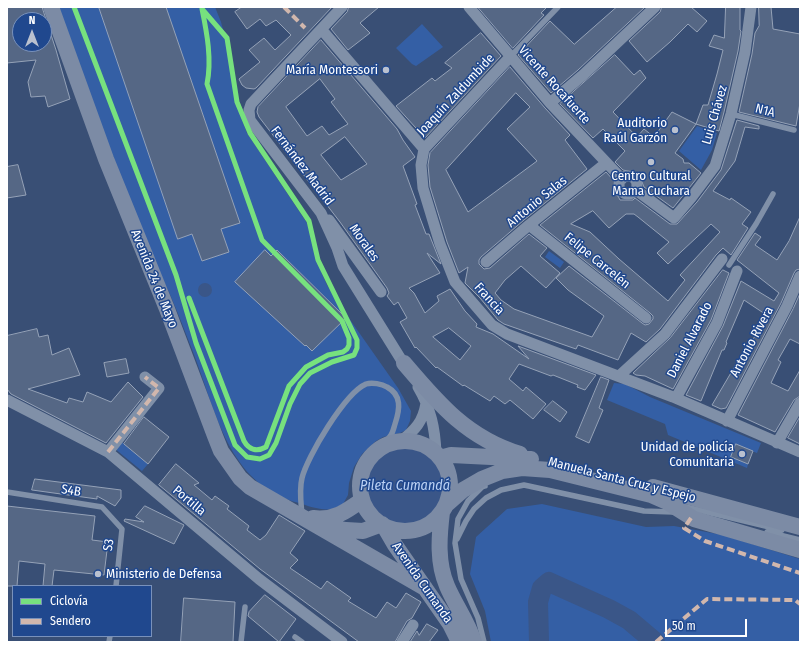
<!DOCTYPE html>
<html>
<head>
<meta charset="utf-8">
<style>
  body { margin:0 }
  #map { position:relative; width:807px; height:649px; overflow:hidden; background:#394f75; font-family:"Fira Sans Condensed",sans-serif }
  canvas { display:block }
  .frame { position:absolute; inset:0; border:8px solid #fff; pointer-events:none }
  .legend { position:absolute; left:12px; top:585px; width:140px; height:52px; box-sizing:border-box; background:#20488e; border:1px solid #7991bb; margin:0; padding:5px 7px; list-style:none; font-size:12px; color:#fff }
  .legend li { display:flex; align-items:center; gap:8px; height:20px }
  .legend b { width:20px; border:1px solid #7991bb }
  .north { position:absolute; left:12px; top:12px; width:40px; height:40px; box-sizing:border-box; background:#20488e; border:1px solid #7991bb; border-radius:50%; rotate:0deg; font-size:11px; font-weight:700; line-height:16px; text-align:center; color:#fff }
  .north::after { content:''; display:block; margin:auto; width:14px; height:18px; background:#bac1cf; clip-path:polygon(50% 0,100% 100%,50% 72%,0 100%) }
  .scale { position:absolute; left:665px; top:619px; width:82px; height:18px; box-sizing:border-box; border:2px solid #fff; border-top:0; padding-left:5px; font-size:12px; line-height:14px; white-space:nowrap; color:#fff; -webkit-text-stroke:3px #20488e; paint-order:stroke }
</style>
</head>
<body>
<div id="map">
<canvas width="807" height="649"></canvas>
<div class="frame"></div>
<ul class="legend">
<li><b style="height:5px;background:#77e17e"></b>Ciclovía</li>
<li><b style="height:5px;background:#d1b7ad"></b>Sendero</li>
</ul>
<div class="north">N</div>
<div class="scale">50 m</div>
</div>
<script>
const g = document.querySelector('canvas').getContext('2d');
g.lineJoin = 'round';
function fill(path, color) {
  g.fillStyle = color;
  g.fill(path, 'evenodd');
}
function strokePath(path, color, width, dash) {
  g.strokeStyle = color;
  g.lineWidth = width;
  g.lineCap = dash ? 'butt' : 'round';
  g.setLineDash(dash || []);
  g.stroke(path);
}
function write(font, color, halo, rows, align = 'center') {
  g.font = font + ' "Fira Sans Condensed",sans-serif';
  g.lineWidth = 3;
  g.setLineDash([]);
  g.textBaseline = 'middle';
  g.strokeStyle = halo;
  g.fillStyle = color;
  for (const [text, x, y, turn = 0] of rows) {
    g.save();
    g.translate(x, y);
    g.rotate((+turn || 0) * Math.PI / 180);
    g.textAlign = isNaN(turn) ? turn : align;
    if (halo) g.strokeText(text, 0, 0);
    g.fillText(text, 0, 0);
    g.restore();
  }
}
const green = new Path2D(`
  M57 7H215L221 22 228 48 236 102 247 133 307 223 322 274 327 285 339 304 398 388 411 411 410 421 406 430 400 433 383 437 376 441 362 454 354 467 349 483 348 495 343 504C339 506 335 508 332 509 322 511 308 506 299 503 228 485 216 411 193 352 178 313 163 274 142 239Z
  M422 24 443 47 416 66 412 64 396 48Z
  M697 126 717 133 712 150 701 170 679 151Z
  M549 251 564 262 560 268 545 257Z
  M614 383 625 384 650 397 761 443 757 453 736 445 731 457 748 464 747 468 668 435 665 424 607 400Z
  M121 441 148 464 142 471 114 448Z
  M542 504 646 527 674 526 723 535 800 559V642H491L485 611 470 574 476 537 507 509Z`);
const water = new Path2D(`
  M198 290a7 7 0 1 1 14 0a7 7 0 1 1-14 0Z
  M367 486a38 38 0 1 1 76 0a38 38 0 1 1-76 0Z`);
const river = new Path2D(`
  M539 642 538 602 542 588 549 582 609 609 629 620 655 642`);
const building = new Path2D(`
  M7 7H42L56 50 70 99 48 107 45 96 31 97 28 82 36 60 7 63ZM20 20H44V44H20Z
  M99 7H166L240 223 221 229 229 252 202 261 192 234 178 239Z
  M242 7H332L256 88 254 89 246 88 242 85 239 79 260 62 249 50 264 38 275 50 291 35 276 20 266 26 260 19 247 29 235 12Z
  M349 7H379L360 23 370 33 348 50 331 29 347 12Z
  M478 7H547L541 13 544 15 513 48Z
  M617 7H645L578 70 551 93 518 55 550 21 574 44Z
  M662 7H691L707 21 697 32 688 24 670 42 647 62 629 41 660 12Z
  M726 7H740V30L741 31 738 51 724 112 719 131 696 124 703 105H708L717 74 723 50 709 46 714 35 724 38Z
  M759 7H771L773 29 800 34V103L796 126 739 112 752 54 755 33 759 26Z
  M481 33 501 56 425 138 396 106 432 78 435 81 452 68 445 63Z
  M321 40 397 129 403 140 415 157 403 166 417 204 415 205 426 234H429L441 264 427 253 440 273 409 288 414 293 425 313 439 301 437 296 450 289 465 311 477 324 476 327 493 334 529 359 518 346 596 375 585 390 577 387 578 385 553 375 551 376 519 364 509 379 523 391 526 387 546 404 533 419 510 400 505 404 494 396 490 401 464 385 463 386 437 367 436 368 416 347 415 348 400 322 407 318 398 302 394 305 387 296 389 293 387 288 340 222 259 117 257 112 258 107ZM320 79 335 99 331 102 348 124 329 135 322 126 307 136 286 107ZM345 137 367 164 341 180 321 155ZM449 328 471 346 460 360 433 337Z
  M615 55 634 75 640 70 646 78 613 112 637 137 644 129 654 137 672 112 696 124 675 153 683 159 684 163H689L701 173 673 208 644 187 640 177 636 173 623 170 615 162 625 151 603 129 593 138 560 104Z
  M510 67 545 108 570 135 565 140 587 169 524 220 481 257 479 260V264L484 269 490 268 529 234 547 248 540 256 560 273 546 288 521 266 505 280 495 293 501 300 514 309 592 337 604 316 568 290 556 278 569 266 642 323 645 325 649 324 653 319V316L650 313 540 225 606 172 615 182 614 194 618 196 620 200H633L635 198 670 224H677L697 202 721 170 737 120 759 126V129L745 127 735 161 713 191 730 200 731 198 751 212 742 224 748 228 731 255 723 248 716 255 660 329 646 342 631 333 618 360 578 345 576 349 504 324 498 320 480 298 465 283 468 267 459 273 447 242 430 187 428 165 430 153ZM516 93 530 107 507 129 537 161 468 212 446 170ZM593 211 609 228 626 214H634L638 217 669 242 657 253 668 264 711 224 720 232 680 275 685 280 668 301 619 259 590 232 571 224Z
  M18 165 26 195 7 198V167Z
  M800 217V269L796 270 794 273 781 303 726 408 721 409 712 405 742 354 744 355 763 322 761 321 765 314 744 300 726 342 727 343 724 350H722L701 401 686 395 723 326 741 281 774 301 779 293 737 260 755 233 761 237 755 245 777 260 789 241Z
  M265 250 271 256 277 250 346 318 312 351 306 345 305 346 235 282Z
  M723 270 729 273 711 320 673 389 645 376 636 375 633 373 670 338Z
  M800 294V344L790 339 778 360 781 362 771 383 788 391 800 370V396L794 400 775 432 738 415 793 309Z
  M37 329 39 337 48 335 52 355 69 348 80 375 28 389 67 403 69 398 83 402 87 392 111 402 128 382 143 397 106 443 11 394 7 389V336Z
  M126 359 129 373 107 377 104 363Z
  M601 377 609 380 599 408 603 410 589 443 576 437Z
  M553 401 567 412 560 422 544 410Z
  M144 417 169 437 148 464 124 444Z
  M800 417V444L788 438Z
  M736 444 753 451 748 464 731 457Z
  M176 464 199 483 194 485 212 500 215 496 229 506 227 509 249 526 247 530 260 540 266 535 279 515 305 531 290 553 298 560 290 568 321 589 327 581 351 598 348 601 376 618 387 602 396 608 406 593 421 602 412 618 407 621 395 642H359L260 569 159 485Z
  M35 479 121 490V498L115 506 97 496V499L32 490Z
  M7 506 95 516 92 540 108 542 104 575 54 570 52 586H43L45 564 19 561 17 586H7Z
  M145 506 184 525 174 544 124 521 125 519 144 522 136 517Z
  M265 595 296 619 279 642 248 616 249 612Z
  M184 598 235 602 233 642H181Z
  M427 624 438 630 429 642H410L417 631 419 635Z`);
const lane = new Path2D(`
  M510 57 558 7
  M731 114 794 130
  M729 265 756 224 773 194
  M7 492 102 507 122 529 116 586
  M686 507 782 530
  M302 515C301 503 299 490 302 478 307 457 345 393 366 384 372 382 382 384 387 387 402 395 400 409 395 424 394 427 393 432 391 435 387 441 382 446 377 451
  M767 532 800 540
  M457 539 466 521 474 509 486 498 501 490 524 485 644 511 673 512
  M295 637 302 642
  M109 642 110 636
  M241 642 245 607
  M484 642 478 618 461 579 455 543 458 519 468 501 482 487 485 486`);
const street = new Path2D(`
  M342 7 251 104 249 110 250 120 321 213 337 248 343 266 407 369
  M469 7 550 103 622 179
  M322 30 424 149
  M550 103 583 75 655 7
  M424 149 421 165 423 188 440 244 455 282 492 325 507 334 673 397 800 452
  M424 149 510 57
  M619 185a9 9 0 1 1 18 0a9 9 0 1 1-18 0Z
  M636 190 674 218 691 198 715 166 731 114 745 52 751 7
  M329 220 381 292
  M529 225 646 318
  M486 262 529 225 606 163
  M619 376 665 334 722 259
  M418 387C431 409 435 428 436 453
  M676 398 717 323 737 271
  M7 400 108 452 259 579 342 642
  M727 421 787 306 800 276
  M401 441C415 430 423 422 426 403
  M777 443 800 403
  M108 452 159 388 145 377
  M402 642 413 625`);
const secondary = new Path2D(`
  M51 7 106 159 167 309 215 436 221 451 240 478 250 487 425 588
  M404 363C438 403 467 438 520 454
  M360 486a45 45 0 1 1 90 0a45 45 0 1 1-90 0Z
  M440 458 451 455 531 459
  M653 487 800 527
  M446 505 463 490 482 479 502 471 522 468 550 470 651 495 667 502 694 519 800 550
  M442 512C439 537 437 563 447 586 455 605 468 622 474 642
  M313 518C333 521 347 511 362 500
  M324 526 346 530 363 531 382 524
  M384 526 395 545 450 624 459 642`);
const quiet = new Path2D(`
  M284 7 305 28
  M108 452 159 388 145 377
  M691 518 684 528 705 541 800 573
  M656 642 707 599 795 600 800 604`);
const cycleway = new Path2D(`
  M74 7 176 275 196 343 235 445 247 457 260 459 269 455 276 443 290 404 300 384 310 373 332 362 354 355 357 348V340L318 260 309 221 250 133 237 102 227 38 202 9
  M189 298 244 441C249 450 257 452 266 447L289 386 306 367 328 355 343 352 347 349 349 345V338L342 321 262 240 207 84C212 60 207 33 202 9`);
const markers = [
  [386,70,4,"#bac1cf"],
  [675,130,4,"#bac1cf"],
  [651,162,4,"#bac1cf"],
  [742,454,4,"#bac1cf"],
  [98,574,4,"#bac1cf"]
];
const poiNames = [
  ["María Montessori",378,70],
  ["Auditorio",667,123],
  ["Raúl Garzón",667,138],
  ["Centro Cultural",651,176,"center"],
  ["Mama Cuchara",651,191,"center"],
  ["Unidad de policía",734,447],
  ["Comunitaria",734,462],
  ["Ministerio de Defensa",106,574,"left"]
];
const streetNames = [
  ["Vicente Rocafuerte",554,85,48],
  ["Joaquín Zaldumbide",456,95,-47],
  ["N1A",765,111,14],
  ["Luis Chávez",715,115,-74],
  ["Fernández Madrid",302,166,53],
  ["Antonio Salas",537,202,-39],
  ["Morales",364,243,55],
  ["Felipe Carcelén",597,261,39],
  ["Avenida 24 de Mayo",154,279,68],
  ["Francia",489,299,48],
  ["Daniel Alvarado",690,340,-63],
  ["Antonio Rivera",752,342,-62],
  ["Manuela Santa Cruz y Espejo",622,480,14],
  ["S4B",71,491,9],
  ["Portilla",189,501,40],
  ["S3",109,545,-83],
  ["Avenida Cumanda",422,583,55]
];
const waterNames = [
  ["Pileta Cumandá",405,486]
];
fill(green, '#345fa5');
fill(water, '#3a5688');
strokePath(river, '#3a5688', 20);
fill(building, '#556785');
strokePath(building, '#95a2b7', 1);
strokePath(lane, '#8090a8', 5.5);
strokePath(street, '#8090a8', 11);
strokePath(secondary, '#7c8ba5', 16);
strokePath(quiet, '#d1b7ad', 4, [8, 4]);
strokePath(cycleway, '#77e17e', 5);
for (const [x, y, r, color] of markers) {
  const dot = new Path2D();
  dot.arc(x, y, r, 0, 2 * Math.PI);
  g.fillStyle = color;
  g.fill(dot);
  strokePath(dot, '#20488e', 1.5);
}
write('13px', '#fff', '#20488e', poiNames, 'right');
write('13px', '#fff', '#20488e', streetNames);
write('italic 14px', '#bbd1f3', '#20488e', waterNames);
</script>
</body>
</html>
